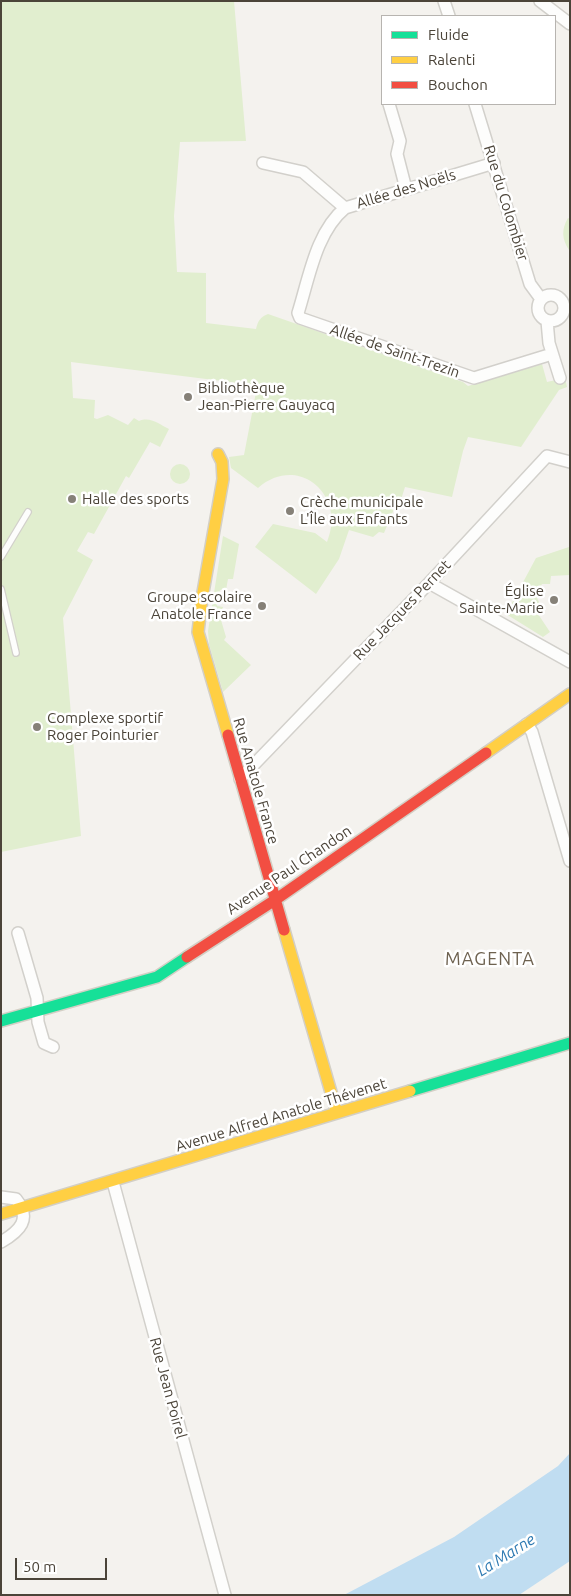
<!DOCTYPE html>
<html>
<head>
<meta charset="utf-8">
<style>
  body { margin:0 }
  #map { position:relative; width:571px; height:1596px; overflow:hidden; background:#f4f2ee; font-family:Ubuntu,sans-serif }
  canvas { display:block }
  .frame { position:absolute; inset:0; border:2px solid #4b4439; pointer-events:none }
  .legend { position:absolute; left:381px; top:15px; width:175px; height:90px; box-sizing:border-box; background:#fff; border:1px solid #b7b4b0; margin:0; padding:6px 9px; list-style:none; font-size:15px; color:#4b4439 }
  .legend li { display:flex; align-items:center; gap:10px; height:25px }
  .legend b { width:25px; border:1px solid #b7b4b0 }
  .scale { position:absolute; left:15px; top:1558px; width:92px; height:22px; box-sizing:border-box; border:2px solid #4b4439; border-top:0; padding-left:6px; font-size:15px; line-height:18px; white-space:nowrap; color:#4b4439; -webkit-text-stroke:4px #fff; paint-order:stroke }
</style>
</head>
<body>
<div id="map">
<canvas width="571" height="1596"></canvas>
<div class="frame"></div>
<ul class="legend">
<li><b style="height:6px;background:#16e098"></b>Fluide</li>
<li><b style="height:6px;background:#ffcf43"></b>Ralenti</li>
<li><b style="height:6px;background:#f24e42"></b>Bouchon</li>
</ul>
<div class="scale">50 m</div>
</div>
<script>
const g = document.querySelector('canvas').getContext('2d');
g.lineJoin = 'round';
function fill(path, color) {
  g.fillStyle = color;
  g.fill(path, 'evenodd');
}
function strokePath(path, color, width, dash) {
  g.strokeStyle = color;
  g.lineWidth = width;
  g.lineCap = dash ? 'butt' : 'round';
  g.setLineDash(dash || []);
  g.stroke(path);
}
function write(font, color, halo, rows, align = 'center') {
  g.font = font + ' Ubuntu,sans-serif';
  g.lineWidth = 5;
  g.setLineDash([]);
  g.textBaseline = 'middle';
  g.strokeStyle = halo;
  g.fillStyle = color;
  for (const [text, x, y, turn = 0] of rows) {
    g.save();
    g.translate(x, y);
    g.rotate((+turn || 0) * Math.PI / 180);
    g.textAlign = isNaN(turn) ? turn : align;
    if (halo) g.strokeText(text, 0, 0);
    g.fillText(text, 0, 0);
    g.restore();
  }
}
const green = new Path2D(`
  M1 1H234L246 141 180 142 174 216 177 272 206 273V323L256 329C258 321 260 317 268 314L463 382 468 386 542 364 547 382 565 378 567 387 559 390 521 447 468 437 463 451 452 497 405 487 398 509H394L384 533 379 532 373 537 349 530 339 559 316 594 255 547 273 524 315 533 327 542C347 495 298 453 258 488L231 468 229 457 244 455 257 387 246 384 71 362 73 398 95 400 94 418 97 419 108 415 128 425 134 418 139 421C150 416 159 424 169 429L160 447 150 442 129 478 126 476 94 534 88 532 77 551 93 560 63 618 81 836 1 852Z
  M568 218 570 219 569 250C562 239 561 230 568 218Z
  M170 474a10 10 0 1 1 20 0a10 10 0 1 1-20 0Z
  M223 536 239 544 233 579H228L226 590H220L217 606 223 607 221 620 226 637 224 640 251 665 223 692 209 644 208 631Z
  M569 547 570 575 551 576 550 584H542L536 596 540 604 534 608 550 632 543 637 506 614 536 558Z`);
const water = new Path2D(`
  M570 1453V1561L519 1595H344L454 1537 558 1466Z`);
const lane = new Path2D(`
  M1 557 28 512
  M1 589 16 653`);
const street = new Path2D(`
  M444 1 449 16
  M540 1 570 24
  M389 104 400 141 397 154 406 189
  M475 104 530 284 541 299
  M263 163 303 172 345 208
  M494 163 345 208C316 232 309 278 298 313L300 318 474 378 552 354
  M538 308a13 13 0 1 1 26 0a13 13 0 1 1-26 0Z
  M547 321 549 343 560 378
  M429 583 570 662
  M527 724 532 732 570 861
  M240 779 429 583 547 456 570 462
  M18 933 37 998 38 1022 44 1043 53 1047
  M113 1182 225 1595
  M1 1197 16 1199C32 1219 20 1231 1 1242`);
const fast = new Path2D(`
  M1 1021 157 977 187 957
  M410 1091 570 1043`);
const slow = new Path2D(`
  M218 454 222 462 223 479 202 598 198 632 228 735
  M486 753 570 694
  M284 930 337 1113
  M1 1214 410 1091`);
const jam = new Path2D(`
  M228 735 284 930
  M187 957 275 900 486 753`);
const markers = [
  [188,397,5,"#868178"],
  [72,499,5,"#868178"],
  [290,511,5,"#868178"],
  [554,600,5,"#868178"],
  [262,606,5,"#868178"],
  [37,727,5,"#868178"]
];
const streetNames = [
  ["Allée des Noëls",406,189,-17],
  ["Rue du Colombier",506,203,73],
  ["Allée de Saint-Trezin",395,351,19],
  ["Rue Jacques Pernet",402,610,-46],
  ["Rue Anatole France",256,781,74],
  ["Avenue Paul Chandon",289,870,-34],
  ["Avenue Alfred Anatole Thévenet",281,1115,-17],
  ["Rue Jean Poirel",168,1388,75]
];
const poiNames = [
  ["Bibliothèque",198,388],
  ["Jean-Pierre Gauyacq",198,405],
  ["Halle des sports",82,499],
  ["Crèche municipale",300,502],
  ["L'Île aux Enfants",300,519],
  ["Église",544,591,"right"],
  ["Sainte-Marie",544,608,"right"],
  ["Groupe scolaire",252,597,"right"],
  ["Anatole France",252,614,"right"],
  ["Complexe sportif",47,718],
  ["Roger Pointurier",47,735]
];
const waterNames = [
  ["La Marne",506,1555,-32]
];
const quarterNames = [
  ["MAGENTA",490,959]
];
fill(green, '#e1eecf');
fill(water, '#c0ddf1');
strokePath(lane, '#d2d0cb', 8);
strokePath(street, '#d2d0cb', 14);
strokePath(fast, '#d3cfc5', 14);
strokePath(slow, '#d3cfc5', 14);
strokePath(jam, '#d3cfc5', 14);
strokePath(lane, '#fdfdfc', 5.5);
strokePath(street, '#fdfdfc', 11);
strokePath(fast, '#16e098', 11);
strokePath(slow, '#ffcf43', 11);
strokePath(jam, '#f24e42', 11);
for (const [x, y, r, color] of markers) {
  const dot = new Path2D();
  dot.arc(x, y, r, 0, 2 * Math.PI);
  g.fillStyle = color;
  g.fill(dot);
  strokePath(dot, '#fff', 2);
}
write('15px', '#4b4439', '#fff', streetNames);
write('15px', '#4b4439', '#fff', poiNames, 'left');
write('italic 16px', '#2e7ab2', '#fff', waterNames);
g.letterSpacing = '1px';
write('18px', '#6e6250', '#fff', quarterNames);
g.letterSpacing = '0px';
</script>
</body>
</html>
